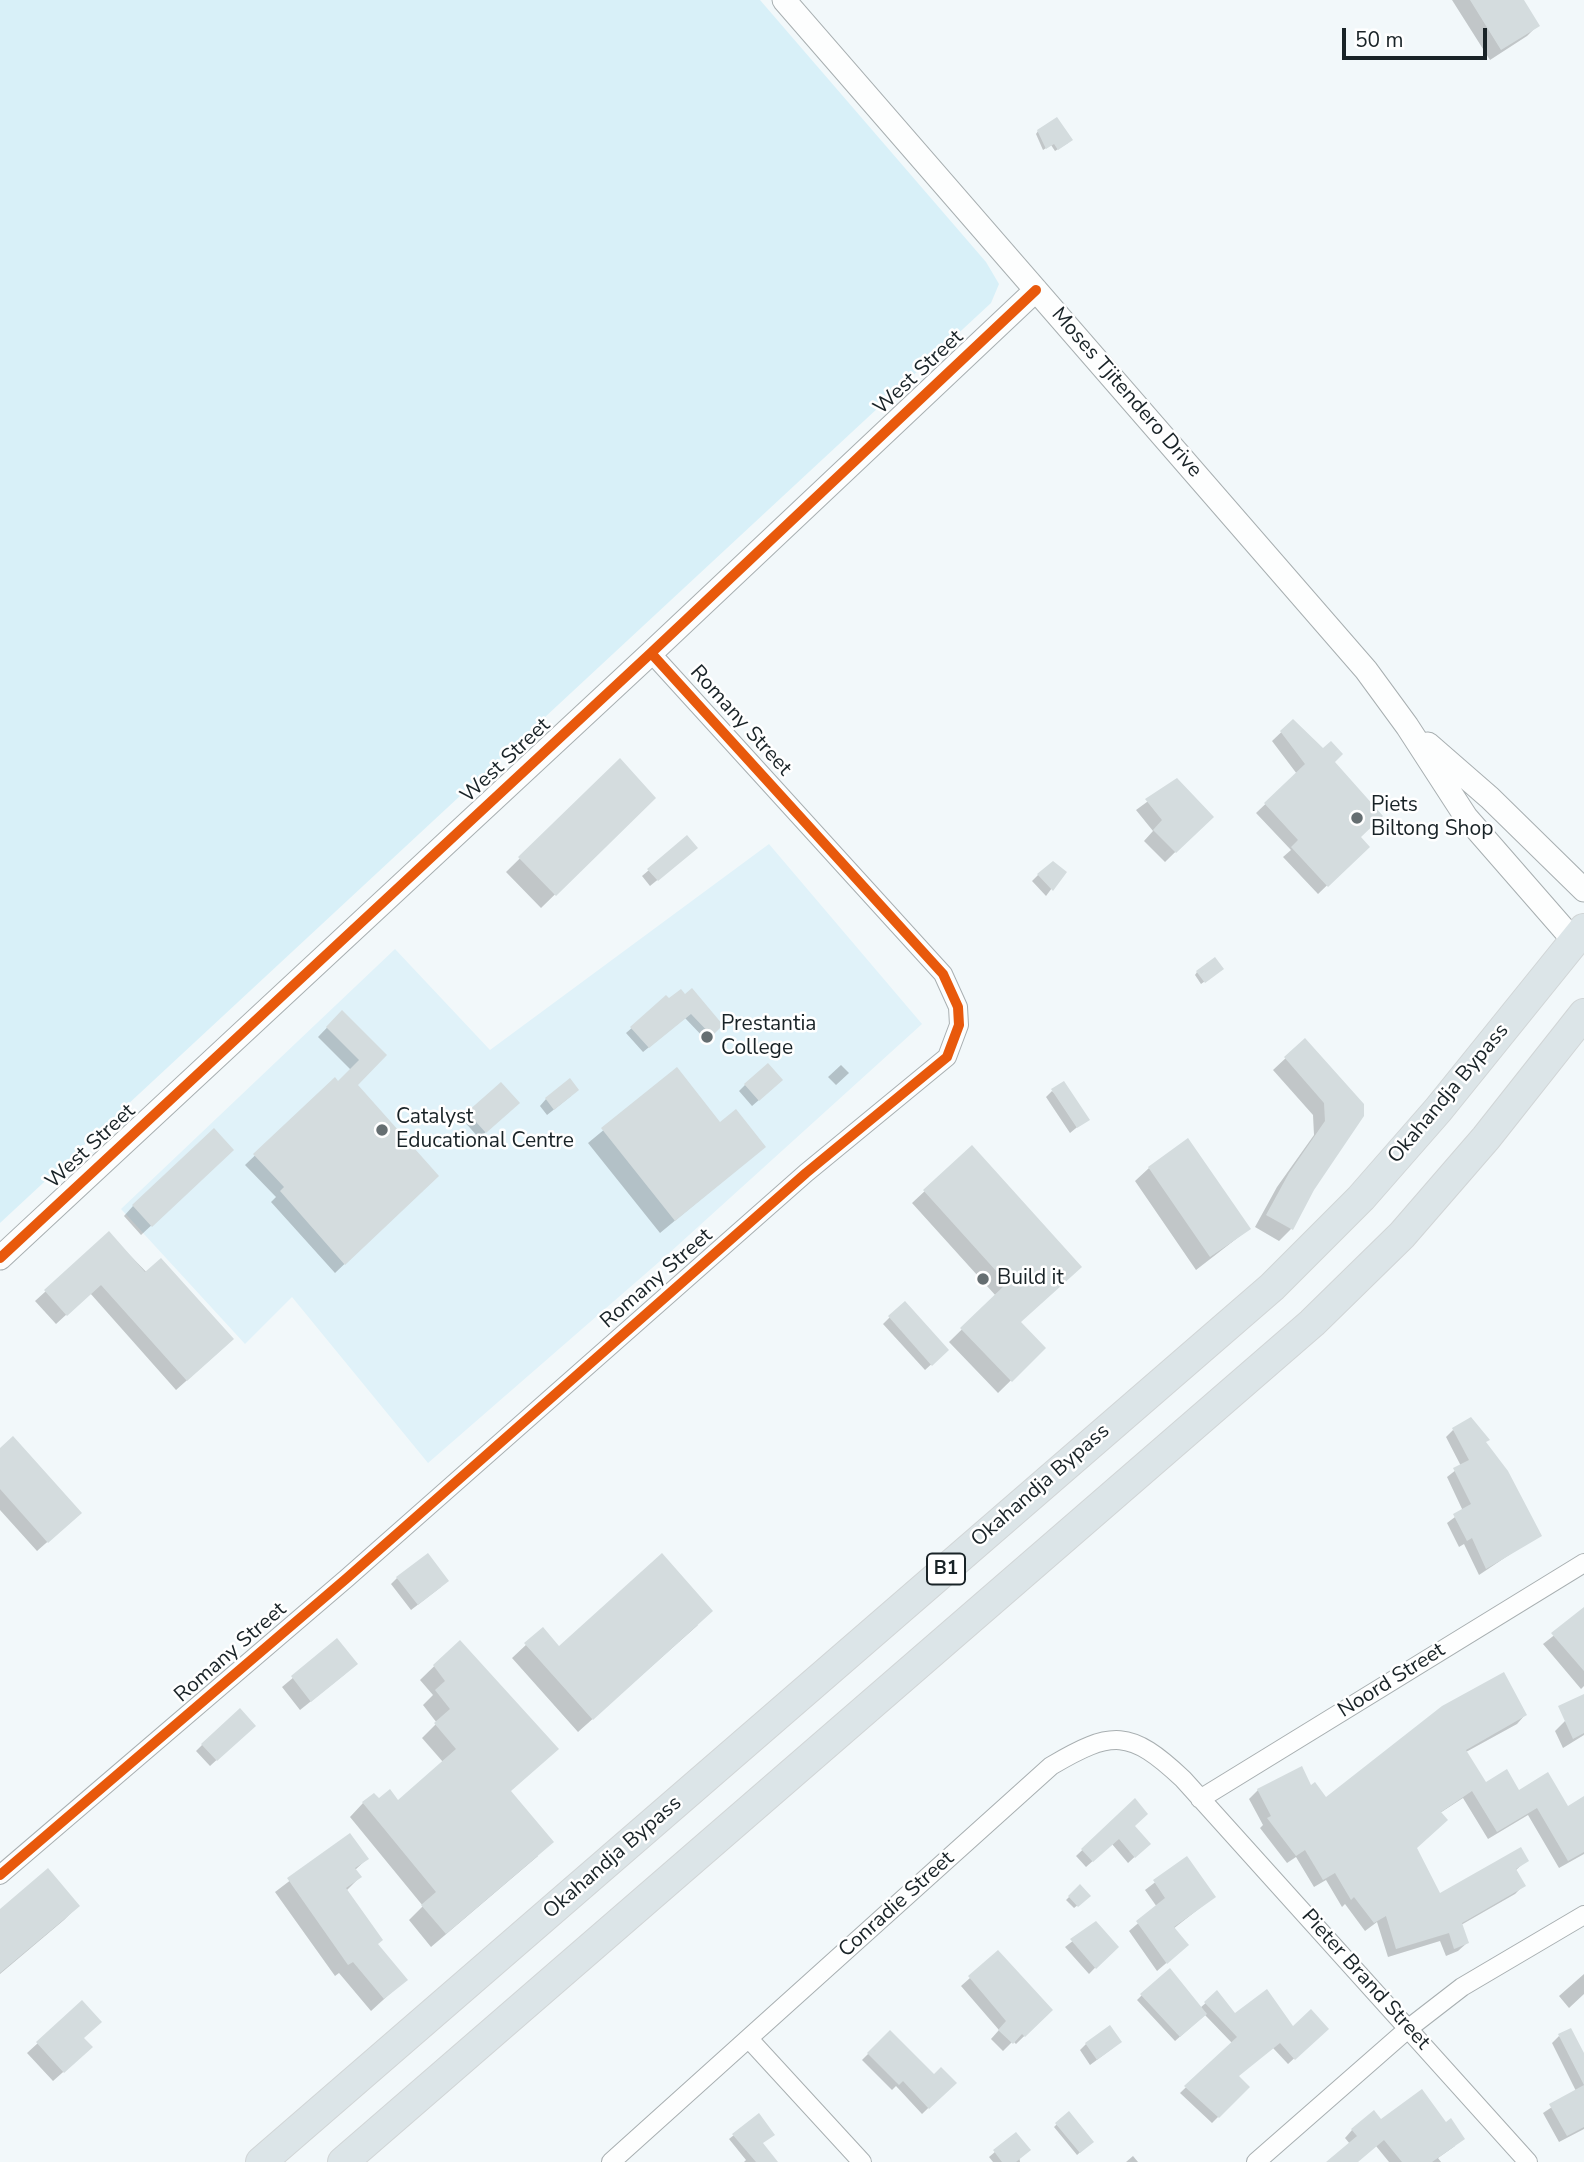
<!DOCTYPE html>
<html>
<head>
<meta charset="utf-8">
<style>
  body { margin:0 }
  #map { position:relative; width:1584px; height:2162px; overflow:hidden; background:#f2f8fa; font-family:"Nunito Sans",sans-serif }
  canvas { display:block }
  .scale { position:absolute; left:1342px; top:28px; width:145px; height:32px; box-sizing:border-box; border:4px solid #192327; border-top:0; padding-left:9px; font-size:21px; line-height:24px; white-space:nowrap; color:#192327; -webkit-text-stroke:5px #fff; paint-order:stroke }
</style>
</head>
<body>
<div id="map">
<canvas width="1584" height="2162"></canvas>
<div class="scale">50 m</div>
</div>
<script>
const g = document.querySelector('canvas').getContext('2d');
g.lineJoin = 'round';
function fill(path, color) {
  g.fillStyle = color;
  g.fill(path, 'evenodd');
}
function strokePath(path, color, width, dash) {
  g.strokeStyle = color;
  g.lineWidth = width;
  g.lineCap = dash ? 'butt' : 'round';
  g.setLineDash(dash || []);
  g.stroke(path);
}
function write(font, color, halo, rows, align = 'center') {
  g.font = font + ' "Nunito Sans",sans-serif';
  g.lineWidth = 5;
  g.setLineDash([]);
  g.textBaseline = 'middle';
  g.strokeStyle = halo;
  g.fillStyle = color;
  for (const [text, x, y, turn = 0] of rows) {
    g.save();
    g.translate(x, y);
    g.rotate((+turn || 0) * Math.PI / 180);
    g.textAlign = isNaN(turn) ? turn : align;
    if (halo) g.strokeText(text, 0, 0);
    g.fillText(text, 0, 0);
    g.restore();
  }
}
const built = new Path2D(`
  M769 844 922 1024 667 1255 428 1463 292 1297 245 1344 121 1209 395 949 490 1050Z`);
const green = new Path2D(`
  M0 0H760L986 262 999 284 991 303 0 1223Z`);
const shadow = new Path2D(`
  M1452 0H1522L1538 25 1527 36 1490 60Z
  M1038 131 1068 143 1055 151 1051 145 1043 150 1036 134Z
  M1293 721 1333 762 1358 838 1367 847 1318 894 1283 857 1291 850 1256 813 1297 774 1272 741Z
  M620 760 654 798 541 908 506 872Z
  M1177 780 1211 817 1165 862 1144 841 1153 831 1136 810Z
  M689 854 650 886 642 876 649 870Z
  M1064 872 1046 896 1032 881 1038 875Z
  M1219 971 1201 984 1195 975 1197 972Z
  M666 998 721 1025 706 1040 685 1018 643 1052 626 1033Z
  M342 1012 385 1055 356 1085 437 1176 335 1273 271 1202 276 1197 245 1165 335 1079 338 1083 351 1070 318 1037Z
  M1305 1040 1362 1105 1291 1229 1279 1241 1255 1227 1277 1187 1314 1135 1313 1115 1273 1070Z
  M841 1065 849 1073 836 1085 828 1077Z
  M676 1070 720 1124 764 1147 660 1233 588 1143Z
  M745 1085 774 1087 752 1106 739 1091Z
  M1052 1091 1087 1119 1070 1133 1046 1097Z
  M571 1096 547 1115 540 1106 546 1099Z
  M512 1109 479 1138 462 1119 468 1113Z
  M972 1147 1019 1323 1044 1348 998 1393 949 1342 996 1296 912 1203Z
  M222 1160 141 1235 124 1216 133 1206Z
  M1149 1168 1249 1229 1196 1270 1135 1181Z
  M109 1234 222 1349 176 1390 90 1293 56 1324 35 1301Z
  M890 1317 947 1350 925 1370 883 1324Z
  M1453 1430 1485 1443 1539 1535 1479 1575 1464 1544 1459 1547 1447 1523 1463 1511 1447 1477 1461 1466 1446 1437Z
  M0 1450 70 1522 37 1551 0 1510Z
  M397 1578 441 1587 411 1610 391 1584Z
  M1584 1612V1686L1581 1689 1543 1644Z
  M698 1625 578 1732 512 1658 543 1629 559 1648Z
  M337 1641 345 1674 300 1710 282 1687Z
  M459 1642 557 1749 509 1792 538 1856 431 1947 409 1920 423 1906 350 1817 363 1803H398L443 1762 422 1738 437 1723 423 1705 433 1695 420 1680Z
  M1584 1712V1735L1563 1748 1555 1731 1565 1721Z
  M1525 1715 1517 1724 1466 1752 1485 1784 1567 1808 1584 1798V1854L1559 1868 1528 1815 1488 1839 1463 1798 1440 1813 1415 1848 1439 1896 1527 1860 1515 1871 1524 1885 1515 1894 1461 1925 1467 1943 1458 1951 1446 1956 1440 1941 1388 1957 1377 1922 1365 1931 1345 1904 1342 1907 1326 1880 1314 1887 1296 1857 1287 1863 1260 1828 1263 1825 1249 1799 1258 1790 1311 1788 1325 1800Z
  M247 1732 210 1766 196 1751 202 1745Z
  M1134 1801 1132 1826 1142 1850 1128 1863 1112 1844 1086 1867 1076 1856Z
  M350 1835 367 1859 355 1870 360 1877 346 1891 376 1945 405 1980 371 2011 339 1973 335 1976 275 1892Z
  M1187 1858 1214 1897 1173 1929 1178 1953 1157 1971 1129 1931 1157 1907 1145 1890Z
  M1080 1886 1089 1896 1074 1908 1066 1900Z
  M78 1906 64 1920 0 1974V1911Z
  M1096 1923 1116 1946 1089 1974 1065 1947Z
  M998 1953 1051 2010 1016 2044 1013 2041 1003 2051 991 2039 999 2030 961 1986Z
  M1584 1974V1994L1569 2008 1559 1996Z
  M1217 1993 1235 2015 1293 2028 1326 2029 1288 2064 1273 2048 1237 2076 1248 2087 1212 2123 1180 2093 1232 2043 1205 2015 1175 2041 1137 2000 1142 1995 1200 2008Z
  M82 2003 80 2057 53 2081 27 2053Z
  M890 2032 934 2076 954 2083 922 2114 896 2086 892 2090 862 2060Z
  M1559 2036 1584 2057V2129L1559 2142 1543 2113 1576 2091 1552 2043Z
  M1086 2044 1113 2048 1090 2065 1080 2050Z
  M1068 2113 1092 2142 1077 2155 1054 2127Z
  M1380 2121 1455 2146 1438 2158 1441 2162H1389L1376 2146 1357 2162H1330L1350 2144 1345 2138 1352 2130Z
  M1016 2134 1020 2162H993L989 2157Z
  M734 2135 762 2144 774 2162H744L746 2160 729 2139Z
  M1133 2156 1138 2162H1126Z`);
const building = new Path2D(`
  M1470 0H1524L1540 26 1501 50Z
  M1057 117 1073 140 1058 150 1054 144 1046 149 1037 130Z
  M1293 719 1323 748 1331 741 1343 754 1335 762 1383 816 1361 837 1370 847 1328 887 1291 847 1298 840 1264 803 1305 764 1280 731Z
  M620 758 656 798 556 896 518 857Z
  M1177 778 1214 817 1176 853 1153 830 1162 820 1145 799Z
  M687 835 698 848 658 881 647 869Z
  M1053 861 1067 872 1053 891 1037 874Z
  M1215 957 1224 969 1205 983 1196 971Z
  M692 988 723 1025 712 1036 691 1014 649 1048 630 1027 666 995 669 998 681 989 685 994Z
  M342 1010 387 1055 358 1085 439 1176 345 1265 280 1191 284 1187 253 1154 335 1077 338 1081 359 1060 326 1027Z
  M1305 1038 1364 1104V1116L1314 1190 1293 1230 1266 1215 1289 1173 1325 1121 1324 1103 1284 1057Z
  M768 1063 783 1080 759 1101 744 1084Z
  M677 1067 720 1122 736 1109 766 1147 675 1221 601 1128Z
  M570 1078 579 1090 554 1110 545 1098Z
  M1064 1081 1090 1120 1077 1128 1051 1089Z
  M501 1082 520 1103 486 1133 467 1112Z
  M214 1128 234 1150 152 1227 132 1205Z
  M1188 1138 1251 1229 1210 1257 1148 1167Z
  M972 1145 1082 1267 1021 1322 1046 1348 1012 1382 960 1328 1007 1283 923 1190Z
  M109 1231 145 1272 161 1258 234 1339 187 1381 101 1285 67 1316 44 1290Z
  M905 1301 949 1350 932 1366 888 1316Z
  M1471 1417 1490 1440 1486 1442 1508 1471 1542 1536 1486 1569 1472 1538 1467 1541 1453 1514 1471 1504 1453 1468 1469 1460 1452 1428Z
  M13 1436 82 1513 48 1543 0 1489V1448Z
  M428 1553 449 1581 418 1605 396 1577Z
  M662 1553 713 1611 593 1720 524 1643 543 1627 559 1646Z
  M1584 1607V1671L1551 1633Z
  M337 1638 358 1664 311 1702 291 1676Z
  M460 1640 559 1749 511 1791 554 1842 446 1934 421 1905 436 1892 362 1802 374 1793 379 1798 390 1789 398 1800 456 1749 434 1723 450 1709 435 1690 445 1681 433 1665Z
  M1504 1672 1527 1715 1466 1750 1486 1782 1507 1769 1519 1790 1548 1772 1568 1806 1584 1796V1852L1568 1861 1537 1808 1497 1832 1472 1791 1441 1812 1448 1820 1417 1848 1440 1893 1521 1847 1529 1861 1516 1869 1526 1886 1462 1923 1469 1943 1454 1949 1449 1933 1396 1949 1386 1916 1374 1923 1354 1897 1351 1900 1335 1873 1323 1880 1305 1850 1296 1856 1267 1818 1271 1816 1257 1789 1302 1766 1311 1785 1315 1782 1326 1797 1442 1706Z
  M1584 1694V1733L1573 1739 1558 1706Z
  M240 1708 256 1726 217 1761 201 1744Z
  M1135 1798 1148 1814 1135 1826 1151 1844 1135 1858 1119 1839 1093 1862 1081 1849Z
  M350 1833 369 1859 355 1868 362 1877 346 1888 383 1940 378 1944 408 1980 384 1999 353 1962 348 1965 287 1878Z
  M1187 1856 1216 1897 1174 1927 1189 1945 1167 1964 1136 1921 1165 1898 1153 1880Z
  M48 1868 80 1906 0 1973V1909Z
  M1080 1884 1091 1896 1078 1907 1068 1896Z
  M1096 1921 1119 1947 1096 1969 1070 1939Z
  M998 1950 1053 2010 1025 2037 1022 2034 1013 2044 998 2030 1006 2021 968 1976Z
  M1170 1968 1207 2014 1180 2037 1140 1994Z
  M1267 1989 1293 2026 1311 2009 1329 2029 1295 2060 1280 2043 1239 2076 1250 2087 1219 2118 1184 2086 1237 2037 1204 2002 1217 1990 1235 2013Z
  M82 2000 102 2022 84 2038 93 2047 64 2073 36 2042Z
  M1110 2025 1122 2042 1097 2060 1085 2043Z
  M1571 2028 1584 2053V2127L1567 2136 1549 2104 1584 2085 1558 2034Z
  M890 2030 934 2074 941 2067 957 2083 929 2109 903 2081 899 2085 867 2053Z
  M1422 2089 1446 2122 1451 2118 1465 2139 1432 2162H1402L1384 2140 1358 2162H1326L1357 2136 1351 2129 1374 2110 1381 2119Z
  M1069 2111 1094 2142 1080 2153 1055 2123Z
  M759 2113 775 2135 763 2143 778 2162H756L732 2134Z
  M1016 2132 1031 2150 1016 2162H1002L993 2150Z`);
const minor = new Path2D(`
  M1200 1799 1584 1563
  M0 1875 347 1578 806 1173 947 1057 959 1025 958 1007 943 974 651 653
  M749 2039 862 2162
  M611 2162 1051 1766C1112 1730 1130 1729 1183 1779L1528 2162
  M1256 2162 1409 2028 1462 1987 1584 1915`);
const tertiary = new Path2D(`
  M784 0 1366 670 1407 726 1466 817 1575 942
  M1428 744 1490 798 1584 890
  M0 1258 651 653 1036 290`);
const trunk = new Path2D(`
  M261 2162 1272 1287 1361 1198 1438 1110 1584 929
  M343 2162 1312 1323 1402 1235 1486 1138 1584 1014`);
const cycleway = new Path2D(`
  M0 1258 651 653 1036 290
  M0 1875 347 1578 806 1173 947 1057 959 1025 958 1007 943 974 651 653`);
const markers = [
  [1357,818,7,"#656e71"],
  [707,1037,7,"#656e71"],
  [382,1130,7,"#656e71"],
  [983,1279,7,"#656e71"]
];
const shields = [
  [946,1569,38]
];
const shieldNames = [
  ["B1",946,1569]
];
const streetNames = [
  ["West Street",919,373,-43],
  ["Moses Tjitendero Drive",1126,393,49],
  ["Romany Street",740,721,48],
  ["West Street",506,761,-43],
  ["Okahandja Bypass",1449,1094,-50],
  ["West Street",91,1147,-43],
  ["Romany Street",657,1279,-41],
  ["Okahandja Bypass",1041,1486,-41],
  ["Romany Street",231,1653,-41],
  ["Noord Street",1392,1681,-32],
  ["Okahandja Bypass",613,1858,-41],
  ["Conradie Street",897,1905,-42],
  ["Pieter Brand Street",1365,1980,48]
];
const poiNames = [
  ["Piets",1371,806],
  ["Biltong Shop",1371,830],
  ["Prestantia",721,1025],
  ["College",721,1049],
  ["Catalyst",396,1118],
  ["Educational Centre",396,1142],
  ["Build it",997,1279]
];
fill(built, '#e0f2f9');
fill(green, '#d8f0f8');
fill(shadow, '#0003');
fill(building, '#d4dcde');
strokePath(minor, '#a8afb1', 20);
strokePath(tertiary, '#a8afb1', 25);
strokePath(trunk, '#d1d5d6', 32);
strokePath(minor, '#fdfefe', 18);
strokePath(tertiary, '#fdfefe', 23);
strokePath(trunk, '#dce5e8', 30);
strokePath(cycleway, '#e8590c', 10);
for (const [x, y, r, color] of markers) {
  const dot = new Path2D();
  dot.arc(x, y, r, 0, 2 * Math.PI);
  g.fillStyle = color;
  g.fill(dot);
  strokePath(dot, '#fff', 2.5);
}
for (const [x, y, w] of shields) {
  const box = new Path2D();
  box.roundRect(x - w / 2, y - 15.5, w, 31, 5);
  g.fillStyle = '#fff';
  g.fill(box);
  strokePath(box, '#192327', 2);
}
write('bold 19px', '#192327', null, shieldNames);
write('21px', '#192327', '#fff', streetNames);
write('21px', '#192327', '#fff', poiNames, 'left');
</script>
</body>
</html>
